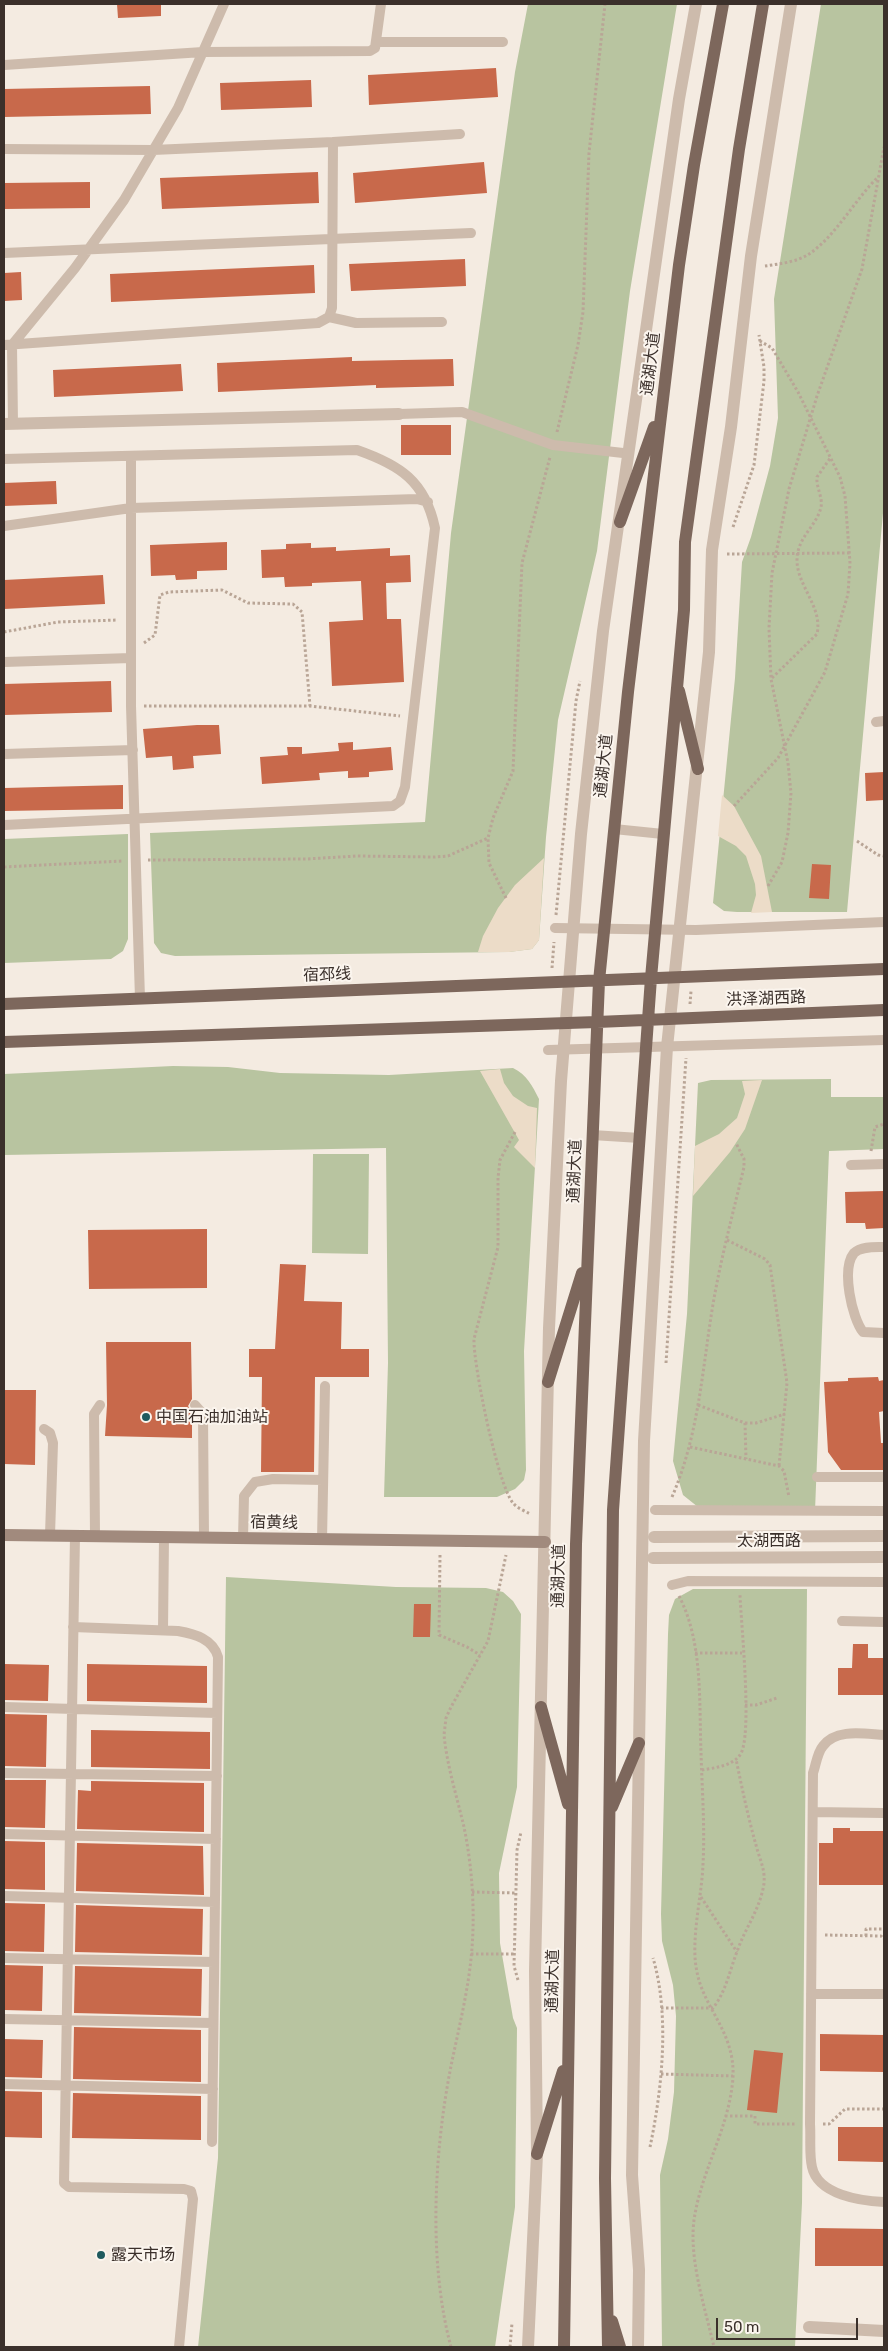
<!DOCTYPE html>
<html>
<head>
<meta charset="utf-8">
<style>
  body { margin:0 }
  #map { position:relative; width:888px; height:2351px; overflow:hidden; background:#f4ebe1; font-family:Rubik,sans-serif }
  canvas { display:block }
  .frame { position:absolute; inset:0; border:5px solid #3b302b; pointer-events:none }
  .scale { position:absolute; left:716px; top:2318px; width:142px; height:22px; box-sizing:border-box; border:2px solid #3b302b; border-top:0; padding-left:6px; font-size:15px; line-height:18px; white-space:nowrap; color:#3b302b; -webkit-text-stroke:4px #fbf5ee; paint-order:stroke }
</style>
</head>
<body>
<div id="map">
<canvas width="888" height="2351"></canvas>
<div class="frame"></div>
<div class="scale">50 m</div>
</div>
<script>
const g = document.querySelector('canvas').getContext('2d');
g.lineJoin = 'round';
function fill(path, color) {
  g.fillStyle = color;
  g.fill(path, 'evenodd');
}
function strokePath(path, color, width, dash) {
  g.strokeStyle = color;
  g.lineWidth = width;
  g.lineCap = dash ? 'butt' : 'round';
  g.setLineDash(dash || []);
  g.stroke(path);
}
function write(font, color, halo, rows, align = 'center') {
  g.font = font + ' Rubik,"Noto Sans SC",sans-serif';
  g.lineWidth = 4;
  g.setLineDash([]);
  g.textBaseline = 'middle';
  g.strokeStyle = halo;
  g.fillStyle = color;
  for (const [text, x, y, turn = 0] of rows) {
    g.save();
    g.translate(x, y);
    g.rotate((+turn || 0) * Math.PI / 180);
    g.textAlign = isNaN(turn) ? turn : align;
    if (halo) g.strokeText(text, 0, 0);
    g.fillText(text, 0, 0);
    g.restore();
  }
}
const green = new Path2D(`
  M528 4H677L630 291 597 551 558 720 546 837 539 940 532 949 509 952 175 956 161 953 154 943 150 833 425 822 451 533 515 72Z
  M821 4H884V502L847 912H737L724 911 713 903 735 678 742 562 751 537 770 466 778 418 774 299Z
  M128 834V939L123 951 111 959 4 963V839Z
  M173 1066 228 1067 280 1073 389 1075 513 1068C527 1075 532 1085 539 1099L524 1351 526 1470 524 1480 515 1489 497 1497H384L388 1363 386 1148 4 1155V1074Z
  M831 1079V1097H884V1149L829 1151 815 1511 698 1507 683 1495 673 1461 687 1314 698 1083 711 1080Z
  M313 1154H369L368 1254 312 1253Z
  M226 1577 396 1587 486 1588 503 1592 513 1601 521 1614 517 1787 499 1873 500 1943 513 2018 517 2028 515 2207 495 2347H198L218 2158Z
  M693 1589H807L802 2203 795 2347H662L660 2175 668 2139 674 2092 676 2016 673 1985 662 1941 661 1914 668 1634 669 1615 675 1599Z`);
const plaza = new Path2D(`
  M722 795 734 806 761 856 772 912 751 913 756 895 755 884 746 856 736 846 718 836Z
  M544 858 539 940 532 949 509 952H478L483 936 498 908 515 885Z
  M500 1069 504 1083 513 1096 528 1106 537 1108 535 1168 514 1147 519 1140 480 1071Z
  M762 1080 745 1129 730 1152 693 1196 695 1146 719 1134 737 1118 745 1094 742 1081Z`);
const building = new Path2D(`
  M117 4H161V16L118 18Z
  M496 68 498 97 369 105 368 75Z
  M311 80 312 107 221 110 220 83Z
  M150 86 151 114 4 117V89Z
  M484 162 487 193 355 203 353 173Z
  M318 172 319 203 162 209 160 178Z
  M90 182V208L4 209V183Z
  M465 259 466 286 351 291 349 264Z
  M314 265 315 293 111 302 110 274Z
  M21 272 22 300 4 301V273Z
  M352 357V361L453 359 454 386 376 388V385L218 392 217 363Z
  M181 364 183 391 54 397 53 370Z
  M401 425H451V455H401Z
  M56 481 57 504 4 506V483Z
  M227 542V570L197 571V579L176 580 175 575 151 576 150 545Z
  M311 543V548L336 547V551L390 548V556L410 555 411 582 386 583 387 619H401L404 682 332 686 329 622 363 620 361 581 312 583V586L285 587 284 577 262 578 261 550 286 549V544Z
  M103 575 105 604 4 609V580Z
  M111 681 112 712 4 715V684Z
  M197 725H219L221 754 193 756 194 768 173 770 172 756 146 758 143 729Z
  M353 742V750L391 747 393 770 369 772V777L348 778V771L319 773 320 780 262 784 260 757 288 755 287 747H302V754L339 751 338 743Z
  M884 772V800L866 801 865 773Z
  M123 785V809L4 811V788Z
  M812 864 831 865 829 899 809 898Z
  M884 1191V1228L866 1229 865 1223H846L845 1192Z
  M207 1229V1288L89 1289 88 1230Z
  M280 1264 306 1265 304 1301 342 1302 341 1349H369V1377H315L314 1472H261L262 1377H249V1349H275Z
  M106 1342H191L192 1399 188 1406 192 1412V1438L105 1436 107 1405Z
  M878 1377 879 1381 884 1380V1411L879 1412 881 1443H884V1470H841L828 1452 824 1382 848 1381V1378Z
  M4 1390H36L35 1465 4 1464Z
  M414 1604H431L430 1637H413Z
  M853 1644H868V1658H884V1695H838V1668H852Z
  M4 1664 49 1665 48 1701 4 1700Z
  M87 1664 207 1666V1703L87 1701Z
  M4 1714 47 1715 46 1767 4 1766Z
  M91 1730 210 1732V1769L91 1767Z
  M4 1780H46L45 1828 4 1827Z
  M91 1781 204 1783V1832L77 1829 78 1790 91 1791Z
  M833 1828H850V1831H884V1885H819V1843H833Z
  M4 1841 45 1842V1890L4 1889Z
  M77 1843 203 1846 204 1895 76 1891Z
  M4 1903 45 1904 44 1952 4 1951Z
  M76 1905 203 1909 202 1955 75 1952Z
  M4 1965 43 1966 42 2011 4 2010Z
  M75 1966 202 1969 201 2016 74 2013Z
  M74 2027 201 2030V2082L73 2079Z
  M820 2034 884 2035V2072L820 2071Z
  M4 2039 43 2040 42 2078 4 2077Z
  M754 2050 783 2053 777 2113 747 2110Z
  M4 2091 42 2092V2138L4 2137Z
  M73 2093 201 2096V2140L72 2138Z
  M838 2127H884V2162L838 2161Z
  M815 2228 884 2229V2266H815Z`);
const path = new Path2D(`
  M765 266C779 264 797 262 809 254 835 237 856 198 879 176
  M557 432 578 345 583 312 589 153 605 4
  M733 527 754 465 764 381V367L759 335
  M727 554 850 553
  M4 632 58 622 117 620
  M144 643 155 635 160 595 169 592 222 590 248 603 293 604 302 612 310 706
  M772 678 817 634C823 607 797 586 797 560 797 537 817 526 821 507 823 498 816 487 817 477L831 457
  M144 706H310L400 716
  M734 806 778 758 825 672 848 594 850 563 845 496 840 477 798 392 772 348 760 341
  M857 841 878 855 884 856
  M148 860 306 859 357 856 435 857 448 856 488 838
  M4 867 122 861
  M768 886 782 862 788 833 791 793 788 763 771 679 769 628 772 573 789 489 817 396 862 269 884 147
  M506 898 489 863 488 838 493 818 513 771 522 563 550 457
  M556 915 576 701 580 681
  M552 968 554 942
  M690 1004 691 991
  M515 1132 500 1160 498 1178V1247L474 1339C473 1364 498 1486 513 1503 517 1508 525 1511 530 1514
  M871 1151 875 1127 884 1124
  M727 1240 765 1259 770 1265 787 1383 779 1466
  M666 1363 686 1058
  M698 1405 745 1423 746 1459
  M745 1423H756L785 1414
  M690 1447 779 1466 784 1471 789 1497
  M672 1497C699 1434 702 1371 713 1304 721 1258 733 1213 744 1167V1159L736 1143
  M440 1555 439 1635 467 1647 480 1655
  M679 1596C703 1642 699 1701 701 1752 702 1789 705 1827 703 1864 702 1896 690 1941 697 1972 704 2009 735 2032 733 2077 730 2125 703 2168 695 2214 687 2255 705 2307 714 2347
  M695 1653H742
  M745 1705H756L777 1698
  M702 1770C714 1768 732 1766 740 1755 753 1738 741 1623 740 1595
  M472 1892 516 1893
  M701 1897 737 1952
  M825 1935 881 1936 884 1939
  M866 1936V1929H884
  M471 1954H514
  M518 1980 514 1966 517 1850 521 1832
  M661 2008H713C726 1992 730 1969 738 1949 745 1929 758 1912 763 1889 767 1872 760 1861 756 1845 748 1817 742 1788 736 1759
  M661 2074 733 2076
  M725 2116H755V2124H797
  M823 2124H829L845 2109H884
  M650 2147C662 2090 670 2015 653 1958
  M451 2347C428 2262 434 2152 451 2066 459 2027 469 1988 472 1948 475 1908 472 1866 464 1827 457 1797 447 1766 444 1735L446 1718 451 1707 488 1641 506 1555
  M510 2347 512 2323`);
const service = new Path2D(`
  M378 42H503
  M4 65 203 52 370 51 375 48 381 4
  M333 142 460 134
  M4 149 153 150 333 142 332 308 329 317 318 323 4 345
  M4 253 471 233
  M329 317 356 323 442 322
  M399 414 462 412 553 445 623 453
  M13 424 12 345 75 268 124 200 178 108 224 4
  M131 456V706L140 999
  M4 459 357 450C400 465 425 481 435 528L405 787 400 801 393 806 4 825
  M4 526 131 508 417 499 428 502
  M4 662 131 658
  M876 722 884 721
  M4 754 133 750
  M614 829 663 834
  M555 928 696 930 884 922
  M548 1050 884 1040
  M592 1135 640 1138
  M851 1165 884 1164
  M884 1247C875 1247 861 1246 854 1253 841 1269 852 1318 863 1332L884 1333
  M195 1405 203 1414 204 1538
  M44 1429 50 1433 53 1443 50 1535
  M817 1477H884
  M655 1510 884 1511
  M75 1536 64 2183 69 2187 184 2189 191 2191 193 2199 179 2347
  M95 1536 94 1414 100 1405
  M243 1539 244 1496 255 1482 273 1479 323 1480
  M322 1540 325 1386
  M672 1585 688 1581 884 1582
  M842 1621 884 1622
  M73 1627 178 1631C195 1634 213 1639 218 1657L212 2142
  M163 1630 164 1537
  M4 1707 217 1713
  M884 1735C865 1734 836 1728 823 1746 817 1753 816 1765 813 1773L810 2124C811 2138 809 2154 812 2167 818 2195 861 2201 884 2202
  M4 1773 217 1776
  M813 1812 884 1813
  M4 1834 216 1839
  M4 1896 215 1902
  M4 1958 214 1962
  M811 1994H884
  M4 2019 213 2023
  M4 2084 213 2089`);
const minor = new Path2D(`
  M4 424 399 414
  M809 2327 884 2331
  M528 2347 537 2154 535 1971 549 1328 561 1081 581 834 603 631 679 99 696 4
  M638 2347 639 2270 632 2175 644 1441 667 1047 709 652 712 550 731 427 751 256 791 4`);
const tertiary = new Path2D(`
  M654 1537 884 1536
  M653 1558 884 1557`);
const secondary = new Path2D(`
  M4 1535 545 1542`);
const primary = new Path2D(`
  M620 522 654 427
  M679 691 698 769
  M4 1004 884 969
  M4 1042 597 1022 884 1010
  M548 1382 582 1273
  M541 1707 568 1804
  M612 1807 639 1743
  M537 2154 563 2071
  M612 2321 620 2347
  M564 2347 576 1544 599 981 628 692 679 265 694 165 723 4
  M608 2347 605 2178 613 1510 651 978 684 610 685 542 739 149 763 4`);
const markers = [
  [146,1417,5,"#1f5a5e"],
  [101,2255,5,"#1f5a5e"]
];
const streetNames = [
  ["通湖大道",651,364,-83],
  ["通湖大道",604,766,-84],
  ["宿邳线",327,975,-2],
  ["洪泽湖西路",766,999,-2],
  ["通湖大道",575,1171,-88],
  ["宿黄线",274,1523,1],
  ["太湖西路",769,1541],
  ["通湖大道",559,1576,-89],
  ["通湖大道",553,1981,-89]
];
const poiNames = [
  ["中国石油加油站",156,1417],
  ["露天市场",111,2255]
];
fill(green, '#b8c4a0');
fill(plaza, '#ecdcc8');
fill(building, '#c8694b');
strokePath(path, '#b9a596', 3, [2.5, 2.5]);
strokePath(service, '#cdbbac', 10);
strokePath(minor, '#cdbbac', 12);
strokePath(tertiary, '#cdbbac', 12);
strokePath(secondary, '#a18a7d', 12);
strokePath(primary, '#7d675c', 12);
for (const [x, y, r, color] of markers) {
  const dot = new Path2D();
  dot.arc(x, y, r, 0, 2 * Math.PI);
  g.fillStyle = color;
  g.fill(dot);
  strokePath(dot, '#fbf5ee', 2);
}
write('16px', '#3b302b', '#fbf5ee', streetNames);
write('16px', '#3b302b', '#fbf5ee', poiNames, 'left');
</script>
</body>
</html>
